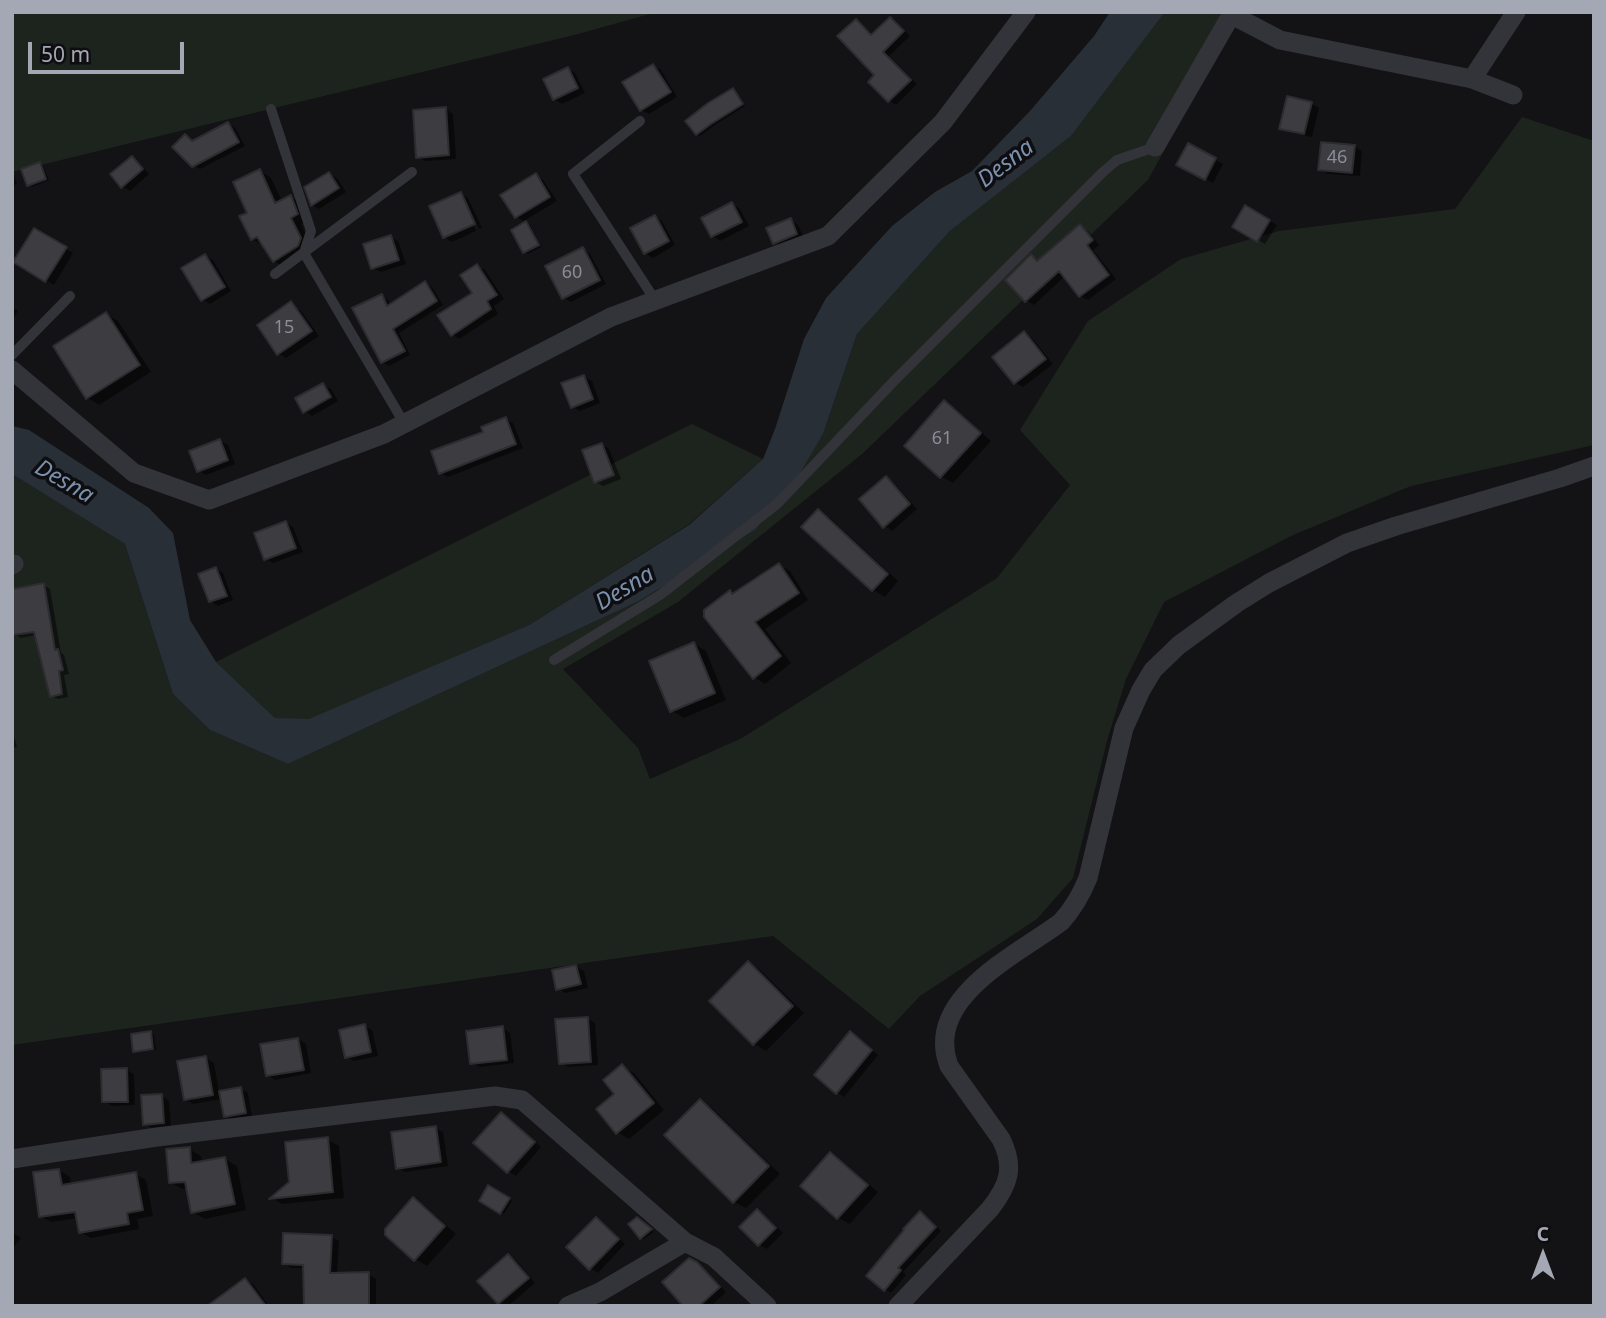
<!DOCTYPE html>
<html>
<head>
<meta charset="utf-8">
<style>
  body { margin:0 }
  #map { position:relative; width:1606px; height:1318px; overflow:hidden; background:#131214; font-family:"Noto Sans",sans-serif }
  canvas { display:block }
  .frame { position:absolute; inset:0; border:14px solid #a4a7b4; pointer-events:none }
  .north { position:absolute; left:1508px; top:1220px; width:70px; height:70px; -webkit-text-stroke:5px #0e0d0f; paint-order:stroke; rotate:0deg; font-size:19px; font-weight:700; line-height:28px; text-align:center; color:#a4a7b4 }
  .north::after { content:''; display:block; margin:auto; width:24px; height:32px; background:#a4a7b4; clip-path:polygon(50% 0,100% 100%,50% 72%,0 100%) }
  .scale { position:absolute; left:28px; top:42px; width:156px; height:32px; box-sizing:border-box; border:4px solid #a4a7b4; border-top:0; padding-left:9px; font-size:21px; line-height:24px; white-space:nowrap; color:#a4a7b4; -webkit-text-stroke:5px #0e0d0f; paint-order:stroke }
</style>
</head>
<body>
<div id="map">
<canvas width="1606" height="1318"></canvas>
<div class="frame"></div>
<div class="north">С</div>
<div class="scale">50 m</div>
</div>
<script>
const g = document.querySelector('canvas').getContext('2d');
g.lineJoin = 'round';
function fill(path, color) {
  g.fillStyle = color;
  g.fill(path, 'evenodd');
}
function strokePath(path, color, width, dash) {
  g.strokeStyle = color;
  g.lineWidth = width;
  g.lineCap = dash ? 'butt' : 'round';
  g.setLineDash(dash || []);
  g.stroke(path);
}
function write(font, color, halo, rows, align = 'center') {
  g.font = font + ' "Noto Sans",sans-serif';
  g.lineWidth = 7;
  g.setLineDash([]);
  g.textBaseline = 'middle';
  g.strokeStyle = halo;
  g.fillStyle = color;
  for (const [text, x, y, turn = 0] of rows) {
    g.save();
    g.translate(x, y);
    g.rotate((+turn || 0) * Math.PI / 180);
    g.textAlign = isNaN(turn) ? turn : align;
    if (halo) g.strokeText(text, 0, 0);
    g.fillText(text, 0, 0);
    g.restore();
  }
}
const green = new Path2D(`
  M12 12H657L578 34 12 172Z
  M1165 12H1240L1148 180 862 454 678 602 563 669 638 748 650 779 742 738 997 578 1070 485 1020 430 1088 321 1181 259 1279 231 1455 209 1522 117 1594 141V445L1411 486 1291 536 1164 602 1126 679 1107 741 1073 878 1037 919 920 996 889 1029 773 936 12 1045V474L125 544 173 694 210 730 288 764 639 601 755 530 823 434 857 334 950 231 1071 136Z
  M692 424 763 459 688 525 529 625 309 720 275 718 216 662Z`);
const water = new Path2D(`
  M1110 12H1165L1071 136 950 231 857 334 823 434 792 486 755 530 639 601 288 764 210 730 173 694 125 544 12 474V426L29 430 149 508 173 533 190 620 216 662 275 718 309 719 529 625 689 525 763 459 775 429 804 339 826 298 892 226 935 192 972 171 1030 111 1094 36Z`);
const shadow = new Path2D(`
  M890 19 897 23 910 36 888 57 917 84 896 105 890 101 870 82 876 75 857 21 863 25 873 36Z
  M653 66 661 70 677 97 649 114 641 110Z
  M568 69 575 73 585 93 562 104 554 99Z
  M733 90 736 92 745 106 715 125 700 136 697 134Z
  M1311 103 1319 108 1312 137 1289 132 1281 128Z
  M446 109 453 114 456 159 425 161 418 157Z
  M228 124 235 128 245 146 200 169 193 165 185 136 194 142Z
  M1188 145 1223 164 1213 183 1178 164Z
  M1355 147 1362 151 1360 176 1328 174 1320 169Z
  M132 158 139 163 149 174 130 191 122 186Z
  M40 164 43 166 49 180 32 187 29 185Z
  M12 170 17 184 12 186Z
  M260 171 271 178 282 201 291 197 302 203 308 220 301 224 311 246 285 268 274 261 264 246 252 239 249 214Z
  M329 174 337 178 346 192 319 209 312 205Z
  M536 175 543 180 557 201 524 221 516 217Z
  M461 194 468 198 482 228 479 229 465 198H462L476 231 452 242 444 237Z
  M732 204 740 209 749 226 720 241 713 236Z
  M1246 207 1277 225 1265 244 1235 226Z
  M655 217 662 221 675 245 653 258 645 253Z
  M791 220 798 225 804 238 782 247 774 242Z
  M526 223 530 225 541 247 528 254 525 252Z
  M1080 227 1088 231 1099 245 1093 250 1116 279 1088 300 1080 296 1065 276 1034 305 1026 300 1032 256 1039 261Z
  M35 230 73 253 54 285 15 262Z
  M391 237 398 241 406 264 381 272 373 268Z
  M583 249 590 254 606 284 571 302 564 298Z
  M205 256 213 260 231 291 210 304 202 299Z
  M477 266 485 270 504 299 494 306 498 314 459 339 452 334 474 294Z
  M425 283 432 287 443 305 399 333 410 355 389 366 382 362 381 296 388 300 391 305Z
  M293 306 301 311 319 336 286 358 278 353Z
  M12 307 18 311 12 320Z
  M106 314 118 321 151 372 99 405 88 398Z
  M1024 334 1032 338 1053 364 1023 387 1015 383Z
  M584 377 592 381 600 403 580 411 572 407Z
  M323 385 331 389 338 401 312 416 305 411Z
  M944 403 956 409 991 441 953 483 942 477 906 446Z
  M506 419 513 423 523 448 448 477 441 473Z
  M220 441 228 445 235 464 206 475 199 471Z
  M602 444 609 449 621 479 603 486 596 482Z
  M886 478 893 482 917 509 892 531 885 526Z
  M818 512 830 518 898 581 885 597 873 590Z
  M286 523 293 527 303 552 273 563 266 559Z
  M779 565 790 571 808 600 765 629 791 663 765 684 754 677 703 613 730 592 734 595Z
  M216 569 223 573 233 600 218 606 210 601Z
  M44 585 50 589 61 653 64 655 69 674 64 675 68 697 58 699 51 696 37 635 21 638 14 634Z
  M694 644 706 651 726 700 684 718 672 711Z
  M12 730 17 747 12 748Z
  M749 963 760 970 804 1013 766 1051 754 1044Z
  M576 967 584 971 588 988 565 993 558 988Z
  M587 1018 595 1023 598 1065 568 1067 561 1063Z
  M365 1026 372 1030 378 1056 354 1061 346 1057Z
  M503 1028 510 1033 514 1063 480 1067 472 1063Z
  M151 1033 154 1035 156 1050 138 1052 135 1050Z
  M858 1038 878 1055 844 1097 837 1092Z
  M298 1039 306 1044 311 1073 275 1080 267 1075Z
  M206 1058 214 1063 219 1092 241 1089 248 1093 252 1117 233 1120 225 1115 222 1099 193 1104 185 1099Z
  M622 1067 634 1073 664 1110 629 1139 617 1132V1094Z
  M127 1070 134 1074 135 1105 112 1106 104 1101Z
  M162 1096 169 1101 171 1127 152 1128 144 1124Z
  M700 1101 712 1108 780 1174 746 1208 734 1202Z
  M501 1114 509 1118 541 1147 516 1176 508 1171Z
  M436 1128 443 1132 448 1166 405 1172 397 1167Z
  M327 1139 339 1146 344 1198 282 1204 272 1198 290 1183Z
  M189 1149 201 1156 202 1163 225 1159 237 1166 246 1210 205 1219 193 1212 188 1188 182 1189 170 1182Z
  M830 1154 842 1161 878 1192 850 1224 838 1218Z
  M59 1170 70 1177 71 1186 135 1174 146 1180 153 1216 137 1219 139 1229 91 1238 80 1232 78 1218 51 1222 40 1216Z
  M489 1187 512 1201 504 1214 481 1200Z
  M414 1200 425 1206 456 1234 427 1266 415 1259 385 1232Z
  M758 1212 765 1216 783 1233 767 1249 760 1245 742 1227Z
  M920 1213 927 1217 941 1231 903 1272 906 1275 891 1293 885 1289Z
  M596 1219 604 1223 625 1244 598 1273 590 1268Z
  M641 1221 654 1232 644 1239 641 1238Z
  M12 1232 21 1238 12 1249Z
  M331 1237 339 1241 337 1275 368 1274 376 1279V1306H324L305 1268H291L283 1263Z
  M508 1256 516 1260 535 1283 508 1306H503L499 1303Z
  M689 1260 705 1269 726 1292 711 1306H686Z
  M245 1280 253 1284 269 1306H222Z`);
const building = new Path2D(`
  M890 17 904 31 883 52 911 80 888 102 868 82 874 75 837 36 856 19 871 35Z
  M653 64 671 92 640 111 622 82Z
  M568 67 578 88 553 100 543 79Z
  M733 88 743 104 711 124 696 135 685 121 708 103Z
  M1287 96 1312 102 1304 134 1279 129Z
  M446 107 449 155 416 158 413 110Z
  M228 122 239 142 192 167 172 147 185 134 192 141Z
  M1321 142 1355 145 1352 173 1318 170Z
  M1188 143 1216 158 1205 180 1176 165Z
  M132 156 143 169 121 188 110 174Z
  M40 162 46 179 27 186 21 169Z
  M260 169 275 203 291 195 298 214 291 218 301 238 298 246 273 262 257 237 251 240 239 216 247 213 233 182Z
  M329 172 339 188 311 206 304 187Z
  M536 173 550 197 515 218 500 195Z
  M461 192 475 224 443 238 429 206Z
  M732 202 742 222 711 237 701 218Z
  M1245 205 1270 220 1257 242 1232 227Z
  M655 215 669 241 644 254 630 228Z
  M791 218 797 234 773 244 766 228Z
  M526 221 539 245 523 253 511 230Z
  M1080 224 1093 240 1087 245 1109 275 1079 297 1059 271 1025 302 1005 280 1031 254 1037 261Z
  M34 228 67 247 45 282 13 262Z
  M391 235 399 260 371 269 363 244Z
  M583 247 600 280 562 299 545 266Z
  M205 254 225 287 201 301 181 268Z
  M477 264 497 295 487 301 491 309 451 336 437 315 472 293 460 275Z
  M425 281 437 301 393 329 405 351 381 363 352 308 382 294 387 306Z
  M291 301 312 331 277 355 257 325Z
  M106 312 140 365 86 399 53 346Z
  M1024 331 1046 359 1014 384 992 357Z
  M584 375 593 399 571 408 561 383Z
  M323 383 331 397 303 413 295 398Z
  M944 400 981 433 940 478 904 446Z
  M506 417 516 444 439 474 431 451 483 432 481 427Z
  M220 439 228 460 197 472 189 451Z
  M602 443 614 475 594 483 582 450Z
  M886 476 910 504 883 528 859 499Z
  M818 509 888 574 872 591 801 527Z
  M286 521 296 548 264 560 254 533Z
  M779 563 799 593 755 622 781 656 753 679 704 617V610L730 590 732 594Z
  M216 567 227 596 209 602 198 574Z
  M44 583 55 650 58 649 63 670 59 671 62 694 50 697 34 632 12 635V589Z
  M694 642 715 693 670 712 649 661Z
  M748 961 793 1006 753 1045 709 1001Z
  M576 965 581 984 556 990 552 970Z
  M588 1017 591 1062 559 1064 555 1019Z
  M365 1024 371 1052 345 1058 339 1030Z
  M503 1026 507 1060 470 1064 466 1031Z
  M151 1031 153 1049 133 1052 131 1034Z
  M850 1031 872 1050 836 1094 814 1075Z
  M298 1038 304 1070 266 1076 260 1044Z
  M206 1056 213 1095 184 1100 177 1061Z
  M622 1064 654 1103 616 1134 596 1109 614 1094 603 1080Z
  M127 1068 128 1102H102L101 1069Z
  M241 1087 246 1113 224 1117 219 1091Z
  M162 1094 164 1123 143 1125 141 1095Z
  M700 1099 769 1166 733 1203 664 1135Z
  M501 1112 535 1142 507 1173 473 1143Z
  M436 1126 441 1162 396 1169 391 1132Z
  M328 1137 333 1192 269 1199 289 1182 285 1142Z
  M190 1147 191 1163 225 1157 235 1204 191 1213 185 1182 169 1183 166 1149Z
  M830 1152 868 1185 837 1219 800 1186Z
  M59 1169 62 1185 136 1172 143 1210 127 1213 129 1224 79 1233 75 1212 39 1217 33 1172Z
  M488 1185 510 1198 500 1214 479 1201Z
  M413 1197 445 1226 414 1261 385 1235V1229Z
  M757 1209 776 1228 758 1246 739 1227Z
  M920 1211 936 1227 898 1268 901 1270 884 1291 866 1276 904 1230 903 1229Z
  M596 1217 619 1239 589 1270 566 1247Z
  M637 1217 652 1229 640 1239 628 1224Z
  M283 1233 332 1235 330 1273 369 1272V1306H304L303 1265 282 1264Z
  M508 1254 529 1278 498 1304 477 1281Z
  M689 1258 697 1262 720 1287 699 1306H683L662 1282Z
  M245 1278 266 1306H207Z`);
const service = new Path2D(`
  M271 109 311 231 304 253 404 423
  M640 121 573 174 655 300
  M275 274 412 172
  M12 355 70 296
  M554 660 660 595 777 504 895 380 1103 172 1117 160 1155 147`);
const minor = new Path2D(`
  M1232 15 1280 40 1472 79 1513 95
  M1472 79 1516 12
  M1155 147 1233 12
  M12 370 134 473 209 500 384 434 611 317 828 236 943 122 1026 12
  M12 565 14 564
  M12 1159 157 1137 495 1096 522 1100 685 1242 714 1257 767 1306
  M568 1306 600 1292 685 1242
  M898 1306 990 1209C1009 1185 1015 1167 1001 1139L949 1066C923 998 1017 955 1061 922 1074 908 1081 895 1088 878L1124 728 1141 690 1153 670 1179 645 1237 603 1269 583 1347 543 1396 526 1560 478 1594 466`);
const numberNames = [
  ["46",1337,158],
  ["60",572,273],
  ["15",284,328],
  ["61",942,439]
];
const waterNames = [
  ["Desna",1006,164,-37],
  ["Desna",64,482,30],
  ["Desna",625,589,-31]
];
fill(green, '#1d241e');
fill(water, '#292f37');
fill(shadow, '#0007');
fill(building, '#3d3c41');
strokePath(building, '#2d2c30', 2);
strokePath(service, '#333439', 10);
strokePath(minor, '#333439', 19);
write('18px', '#8a8c97', null, numberNames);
write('italic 23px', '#7b90af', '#0e0d0f', waterNames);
</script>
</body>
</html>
